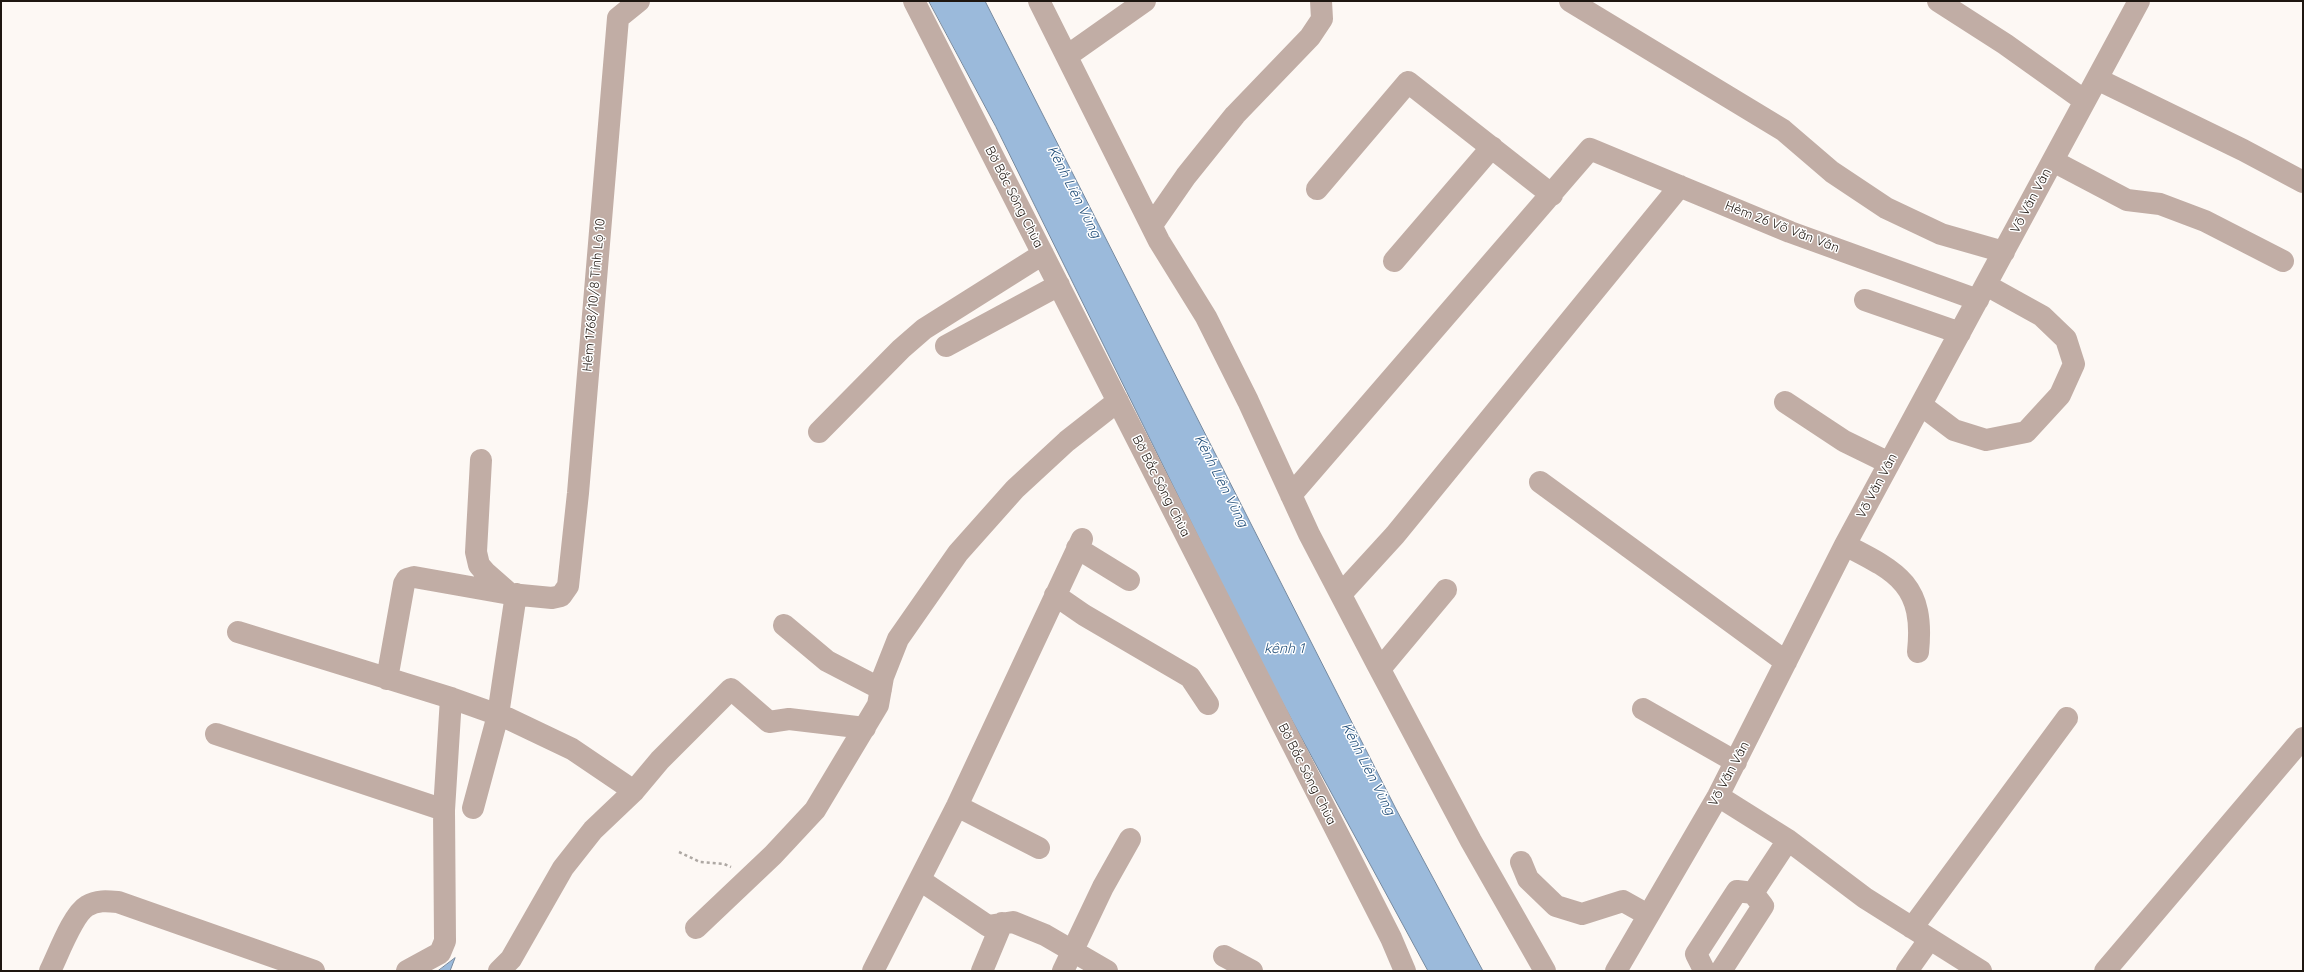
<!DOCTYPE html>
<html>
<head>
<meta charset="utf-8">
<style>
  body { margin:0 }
  #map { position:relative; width:2304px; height:972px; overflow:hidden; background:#fdf8f4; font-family:Quicksand,sans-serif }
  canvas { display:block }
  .frame { position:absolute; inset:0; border:2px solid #1e1610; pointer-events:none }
</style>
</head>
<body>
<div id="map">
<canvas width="2304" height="972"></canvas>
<div class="frame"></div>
</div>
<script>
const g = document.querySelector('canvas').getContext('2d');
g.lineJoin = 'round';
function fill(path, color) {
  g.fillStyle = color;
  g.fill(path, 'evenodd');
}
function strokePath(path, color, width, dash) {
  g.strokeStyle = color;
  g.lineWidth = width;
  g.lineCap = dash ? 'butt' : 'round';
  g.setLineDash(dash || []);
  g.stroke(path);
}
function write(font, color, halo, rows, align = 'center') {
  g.font = font + ' Quicksand,sans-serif';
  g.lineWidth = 3;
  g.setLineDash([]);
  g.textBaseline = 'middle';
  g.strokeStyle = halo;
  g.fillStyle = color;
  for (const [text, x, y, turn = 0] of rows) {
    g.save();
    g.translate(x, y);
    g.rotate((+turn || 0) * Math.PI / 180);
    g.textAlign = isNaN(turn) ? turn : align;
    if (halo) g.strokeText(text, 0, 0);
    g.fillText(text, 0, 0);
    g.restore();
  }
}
const water = new Path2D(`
  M929 1H985L1396 809 1483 971H1428L1257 656 996 127Z
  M455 958 450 971H438Z`);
const path = new Path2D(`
  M679 852 700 862 724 864 731 867`);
const minor = new Path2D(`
  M914 1 1391 938 1405 971
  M1039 1 1159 241 1206 317 1248 401 1309 534 1377 664 1471 841 1545 971
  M1570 1 1783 130 1832 172 1886 208 1941 234 2004 252
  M1938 1 2005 44 2085 101
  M1067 56 1145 1
  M2097 79 2243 150 2303 182
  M2053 161 2127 200 2160 204 2205 221 2283 261
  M1317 189 1408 82 1552 195
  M1152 225 1186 176 1235 115 1310 37 1322 19 1321 1
  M1394 261 1492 147
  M1865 300 1960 333
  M946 346 1059 285
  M1785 402 1844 441 1889 463
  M1921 405 1954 430 1986 440 2026 432 2060 395 2074 364 2066 339 2042 316 1986 285
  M819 432 901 349 924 329 1043 254
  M481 460 476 552 479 565 485 572 510 594 552 598 561 596 568 586 578 493 618 18 639 1
  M1540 482 1786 662
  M1291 495 1590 149 1790 232 1978 300
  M1845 545C1898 572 1925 585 1918 652
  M1077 548 1129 580
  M1341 594 1395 535 1680 186
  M1055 595 1084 615 1190 677 1208 704
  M784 625 827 661 881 689
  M238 632 451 698 507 718 572 749 634 791
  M1380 669 1446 590
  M387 679 404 584 407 579 414 577 510 594
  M1643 709 1736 762
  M216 734 444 810
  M1718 796 1788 840 1865 898 1981 971
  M957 806 1039 848
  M473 808 498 715 516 594
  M1521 862 1528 879 1556 906 1582 914 1623 901 1648 915
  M920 880 988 926 1013 922 1045 935 1107 971
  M1753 893 1788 840
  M696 928 773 855 815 810 878 705 883 677 898 639 958 553 1015 489 1067 441 1118 401
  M1912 928 2067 718
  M1224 956 1252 971
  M1704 970 1696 954 1737 891 1753 893 1763 906 1721 971
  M50 971C58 955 73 914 87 906 97 900 107 901 118 902L314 971
  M407 971 440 953 445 941 444 810 451 698
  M499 971 511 959 563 868 593 830 634 791 660 760 731 689 769 722 789 719 865 728
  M873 971 957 806 1082 539
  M982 971 1002 923
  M1063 971 1103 887 1130 839
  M1616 971 1718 796 1845 545 2139 1
  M1907 971 1929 940
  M2105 971 2303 738`);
const streetNames = [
  ["Bờ Bắc Sông Chùa",1014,197,63],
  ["Võ Văn Vân",2031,201,-62],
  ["Hẻm 26 Võ Văn Vân",1782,227,21],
  ["Hẻm 1768/10/8 Tỉnh Lộ 10",594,295,-85],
  ["Bờ Bắc Sông Chùa",1161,486,63],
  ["Võ Văn Vân",1877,486,-62],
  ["Bờ Bắc Sông Chùa",1307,774,63],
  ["Võ Văn Vân",1729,774,-62]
];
const waterNames = [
  ["Kênh Liên Vùng",1074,192,63],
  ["Kênh Liên Vùng",1221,481,63],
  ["kênh 1",1284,649],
  ["Kênh Liên Vùng",1368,769,63]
];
fill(water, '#9bbadb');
strokePath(water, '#76899e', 1);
strokePath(path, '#aea8a3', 2.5, [3, 3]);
strokePath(minor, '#c1ada5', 22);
write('13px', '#1e1610', '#fff', streetNames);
write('italic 14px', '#23507b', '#fff', waterNames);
</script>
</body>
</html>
